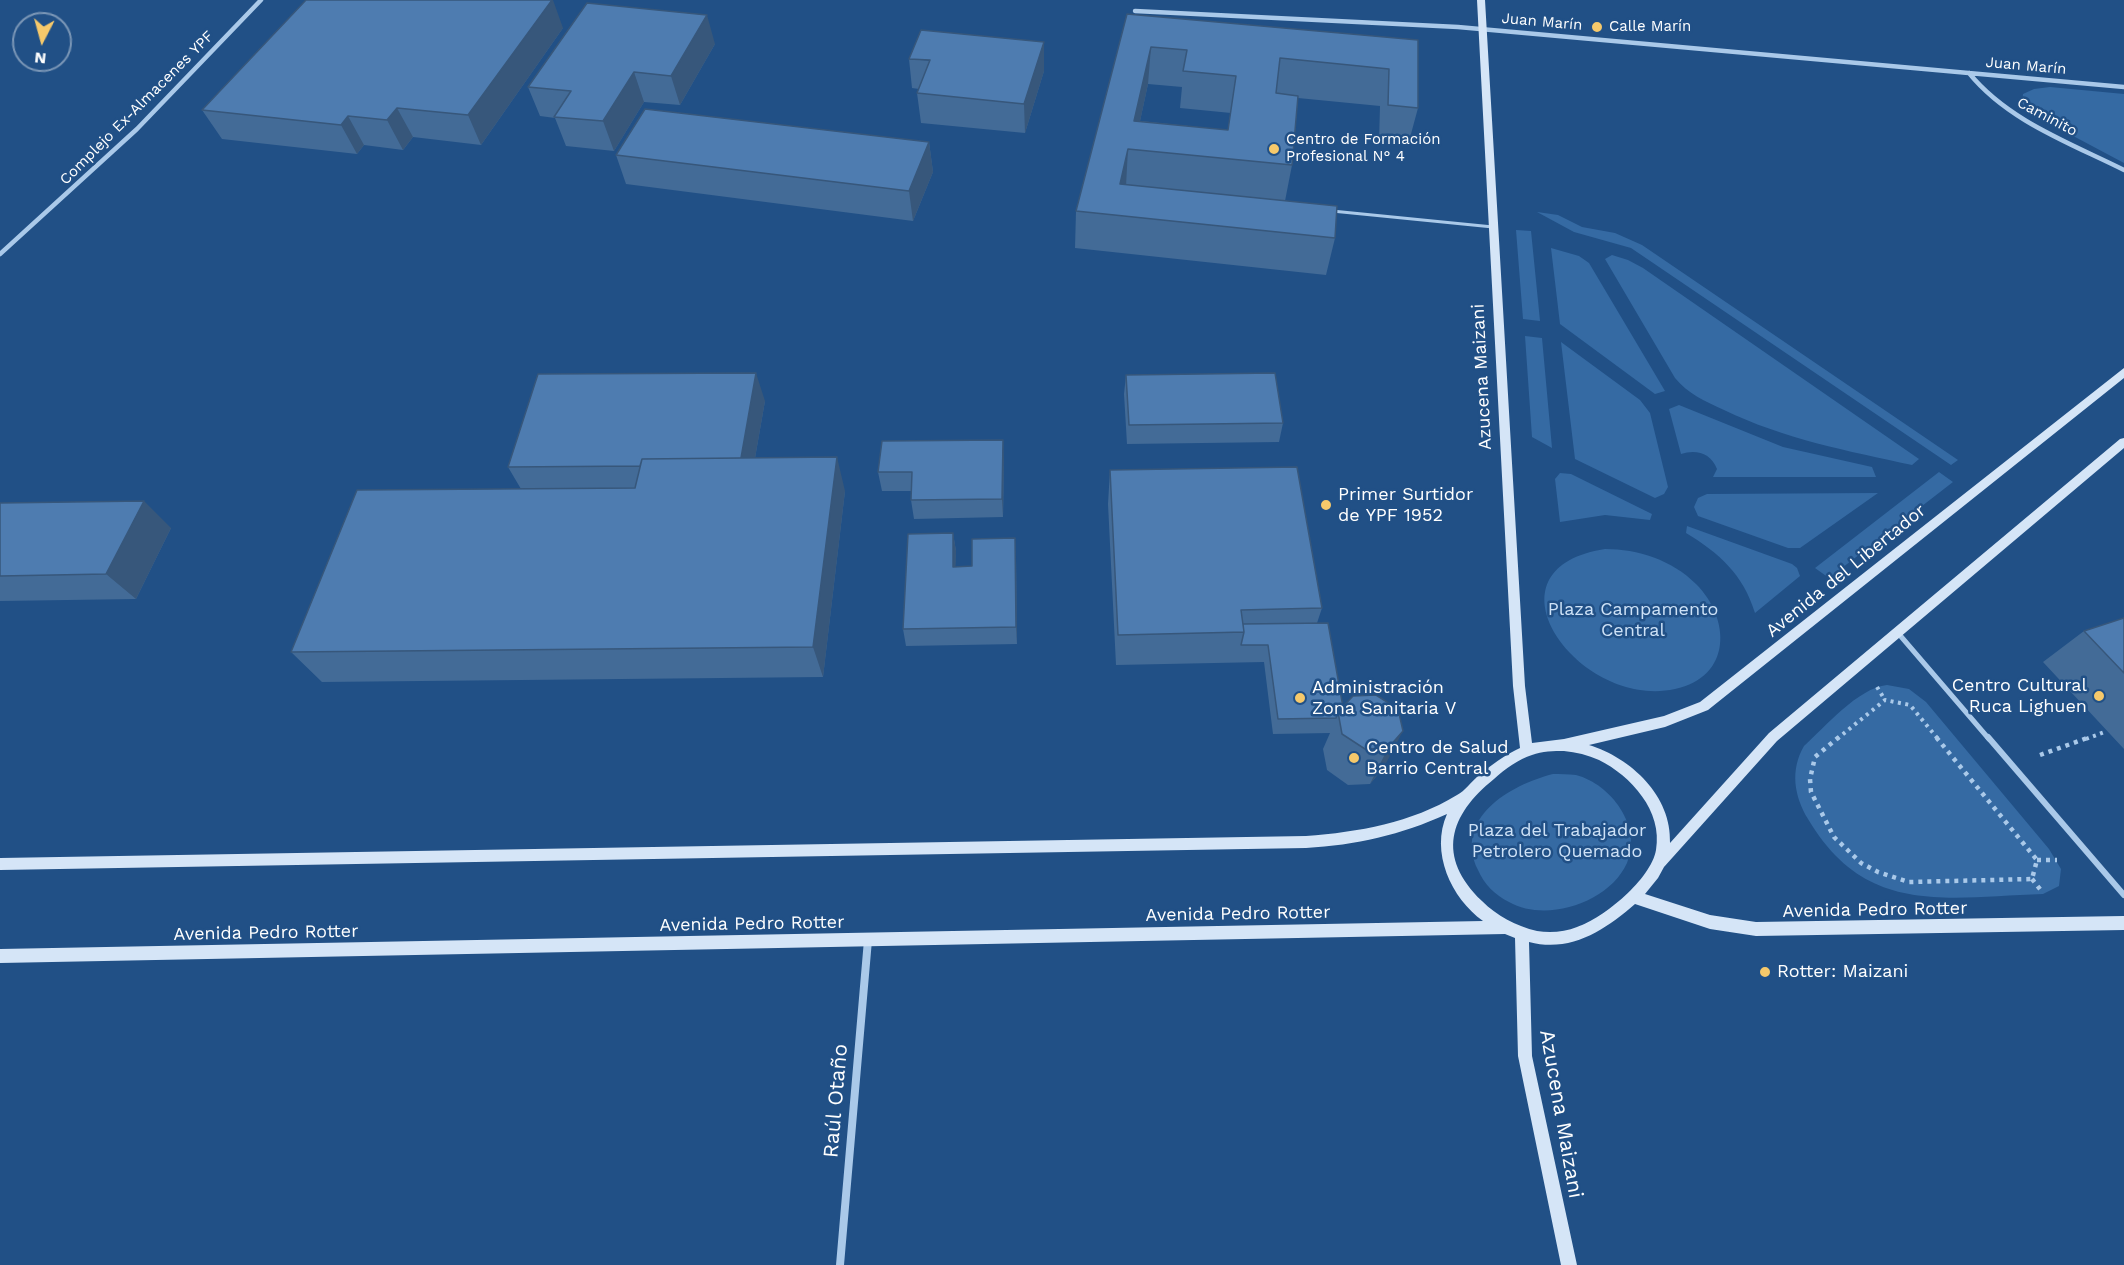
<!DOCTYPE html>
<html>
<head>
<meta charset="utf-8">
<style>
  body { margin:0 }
  #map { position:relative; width:2124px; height:1265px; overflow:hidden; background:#215086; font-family:"Work Sans",sans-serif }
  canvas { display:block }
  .north { position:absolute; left:12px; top:12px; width:60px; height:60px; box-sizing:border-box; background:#215086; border:2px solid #7a96b6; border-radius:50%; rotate:186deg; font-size:16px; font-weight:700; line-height:24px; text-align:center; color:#fff }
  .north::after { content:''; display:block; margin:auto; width:21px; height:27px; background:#f6c96b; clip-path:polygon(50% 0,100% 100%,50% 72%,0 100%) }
</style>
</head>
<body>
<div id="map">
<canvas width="2124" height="1265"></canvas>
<div class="north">N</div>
</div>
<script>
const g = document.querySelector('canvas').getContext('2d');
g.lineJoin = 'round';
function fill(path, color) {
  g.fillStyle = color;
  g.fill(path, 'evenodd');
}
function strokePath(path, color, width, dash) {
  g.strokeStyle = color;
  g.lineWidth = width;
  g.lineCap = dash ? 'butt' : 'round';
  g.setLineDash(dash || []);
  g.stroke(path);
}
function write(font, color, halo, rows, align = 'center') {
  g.font = font + ' "Work Sans",sans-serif';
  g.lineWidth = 5;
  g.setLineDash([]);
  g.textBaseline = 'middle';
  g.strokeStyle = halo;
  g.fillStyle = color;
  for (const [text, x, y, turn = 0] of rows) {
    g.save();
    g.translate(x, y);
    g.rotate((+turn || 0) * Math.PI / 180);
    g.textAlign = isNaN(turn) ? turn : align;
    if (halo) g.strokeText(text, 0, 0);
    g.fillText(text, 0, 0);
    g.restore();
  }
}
const green = new Path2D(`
  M2050 87 2124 94V163L2030 113 2022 103 2023 94 2034 89Z
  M1537 212 1558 215 1582 227 1615 233 1642 245 1958 460 1951 465 1631 248 1574 232Z
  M1516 230 1531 231 1540 321 1523 319Z
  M1551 248 1579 256 1589 263 1665 391 1655 394 1560 324Z
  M1612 255 1628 260 1643 268 1919 459 1912 465C1848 451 1784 439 1724 410 1705 401 1688 394 1675 378L1605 259Z
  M1525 336 1542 338 1552 448 1532 437Z
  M1561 342 1640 400 1650 413 1668 487 1664 494 1655 498 1575 459Z
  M1679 405 1783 447 1872 467 1876 477H1713L1717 469C1711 453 1696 449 1681 454L1669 409Z
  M1939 472 1953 482 1829 578 1815 568Z
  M1560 473 1571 474 1652 514 1650 520 1605 515 1560 522 1555 479Z
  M1878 493 1800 548H1788L1698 516 1694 507 1698 498 1707 494Z
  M1687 526 1792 564 1797 568 1800 576 1755 613C1743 574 1719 553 1686 533Z
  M1605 549C1638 549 1672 560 1696 584 1731 619 1732 677 1675 689 1579 710 1476 569 1605 549Z
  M1887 685 1909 689 1926 702 2049 849 2061 869 2059 886 2043 894C1946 897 1866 917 1808 819 1794 796 1790 770 1804 746 1825 727 1858 688 1887 685Z
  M1553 774C1560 774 1568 774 1576 775 1611 784 1643 827 1627 863 1609 903 1546 923 1509 902 1495 895 1484 884 1478 870 1453 818 1510 785 1553 774Z`);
const pathFar1 = new Path2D(`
  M1877 687 1885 700
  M1837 739 1885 700 1910 705 1938 739
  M2086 739 2107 731`);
const path = new Path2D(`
  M1839 737 1815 757 1810 779 1811 792 1834 837 1861 863 1878 872 1909 882 2032 879 2037 860 1936 737
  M2040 755 2090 737
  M2037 860H2057
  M2032 879 2043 893`);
const service = new Path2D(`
  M1332 211 1493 227`);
const pedestrianFar1 = new Path2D(`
  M1898 633 1989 739`);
const pedestrian = new Path2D(`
  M1988 737 2124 895`);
const minorFar1 = new Path2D(`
  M1135 11 1458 27 2124 87
  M1969 73C2008 121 2070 143 2124 170
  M0 254 137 129 261 0`);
const minor = new Path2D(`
  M840 1265 868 940`);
const secondary = new Path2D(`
  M1477 0H1485L1525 686 1532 743 1564 739 1664 716 1700 702 2124 368V378L1708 710 1665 727 1589 745C1631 758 1672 796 1670 843L1769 733 2120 439 2124 438V448L1777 741 1664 867 1658 878 1645 894 1710 915 1756 922 2124 916V930L1756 936 1710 929 1635 904C1605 930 1571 953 1529 942L1532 1056 1577 1265H1561L1518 1056 1515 938 1505 934 0 963V949L1483 921C1451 898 1430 852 1447 814 1401 835 1356 845 1306 848L0 870V858L1306 836C1359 832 1411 823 1457 795 1465 791 1471 782 1478 776 1491 765 1505 755 1520 748L1513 686ZM1564 751C1576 752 1588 755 1599 760 1631 776 1663 811 1656 850 1651 879 1604 918 1577 927 1565 932 1550 933 1537 931 1516 926 1497 916 1482 901 1436 857 1449 815 1494 779 1505 769 1519 759 1532 755 1542 751 1554 751 1564 751Z`);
const wall = new Path2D(`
  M1127 14 1418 40V108L1408 145 1379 142 1380 106 1298 98 1292 165 1285 201 1335 238 1326 275 1075 248 1076 211ZM1148 84 1182 87 1180 108 1231 113 1228 130 1140 121Z
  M563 28 481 145 413 137 403 150 364 145 357 154 222 139 202 110Z
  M715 44 680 105 644 102 614 151 566 146 555 118 540 116 528 87Z
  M909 59 1044 71 1025 133 921 123 917 93 919 89 912 88Z
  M929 142 933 172 913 221 626 184 616 155Z
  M1126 375 1283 423 1279 442 1127 444 1124 394Z
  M765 401 755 458 845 491 823 677 322 682 291 652 521 489 508 467Z
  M1004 459 1003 517 914 519 911 500V491H882L878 472Z
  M1110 470 1322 608 1317 623 1343 707 1398 709 1384 767 1370 784 1348 785 1327 770 1323 749 1330 733 1273 734 1264 662 1116 665 1108 504Z
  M0 503 171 528 136 599 0 601Z
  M953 533 956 551 955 567 972 566 1016 556 1017 644 906 646 903 629Z
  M2124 618V749L2043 662 2084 631Z`);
const shadedWall = new Path2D(`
  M552 0H553L563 28 481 145 468 115Z
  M707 15 715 44 680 105 671 76Z
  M1044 42V71L1025 133 1024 104Z
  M1151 47 1148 84 1134 149V121Z
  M634 72 644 102 614 151 603 121Z
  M397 108 413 137 403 150 387 120Z
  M348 116 364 145 357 154 341 125Z
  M929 142 933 172 913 221 909 191Z
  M1128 149 1126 186 1120 184Z
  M756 373 765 401 749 492 739 465Z
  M1003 440 1004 459 1003 517 1002 499Z
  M837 457 845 491 823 677 813 647Z
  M144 501 171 528 136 599 106 574Z
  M953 533 956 551 955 585 953 567Z
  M1015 538 1016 556 1017 644 1016 627Z
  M1403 731 1384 767 1370 784 1388 748Z`);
const building = new Path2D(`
  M306 0H552L468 115 397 108 387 120 348 116 341 125 202 110Z
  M587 3 707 15 671 76 634 72 603 121 554 117 571 91 528 87Z
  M1127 14 1418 40V108L1388 105 1389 69 1280 58 1276 93 1298 96 1292 165 1128 149 1120 184 1337 206 1335 238 1076 211ZM1151 47 1187 50 1183 71 1236 76 1228 130 1134 121Z
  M921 30 1044 42 1024 104 917 93 930 60 909 59Z
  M645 109 929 142 909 191 616 155Z
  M756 373 741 458 642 459 640 466 508 467 538 374Z
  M1275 373 1283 423 1129 425 1126 375Z
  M1003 440 1002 499 911 500 912 472H878L882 441Z
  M837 457 813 647 291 652 357 490 635 488 642 459Z
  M1297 467 1322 608 1241 610 1244 632 1118 635 1110 470Z
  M144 501 106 574 0 576V503Z
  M953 533V567L972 566V539L1015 538 1016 627 903 629 908 534Z
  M2124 618V673L2084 631Z
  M1328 623 1343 707 1338 712 1336 718 1278 719 1268 645H1241L1244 632 1243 624Z
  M1376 695 1398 709 1403 731 1388 748 1365 749 1342 734 1338 712 1353 696Z`);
const markers = [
  [1597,27,6,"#f6c96b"],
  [1274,149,6,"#f6c96b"],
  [1326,505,6,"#f6c96b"],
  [2099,696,6,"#f6c96b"],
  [1300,698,6,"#f6c96b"],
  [1354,758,6,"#f6c96b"],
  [1765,972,6,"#f6c96b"]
];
const farStreetnames = [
  ["Juan Marín",1542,22,5],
  ["Juan Marín",2026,66,5],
  ["Complejo Ex-Almacenes YPF",137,108,-45],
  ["Caminito",2047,117,28]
];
const farPoinames = [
  ["Calle Marín",1609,27],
  ["Centro de Formación",1286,140],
  ["Profesional N° 4",1286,157]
];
const streetNames = [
  ["Azucena Maizani",1482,377,-93],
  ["Avenida del Libertador",1846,571,-39],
  ["Avenida Pedro Rotter",1875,910,-1],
  ["Avenida Pedro Rotter",1238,914,-1],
  ["Avenida Pedro Rotter",752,924,-1],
  ["Avenida Pedro Rotter",266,933,-1]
];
const poiNames = [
  ["Primer Surtidor",1338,495],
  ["de YPF 1952",1338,516],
  ["Centro Cultural",2087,686,"right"],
  ["Ruca Lighuen",2087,707,"right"],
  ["Administración",1312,688],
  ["Zona Sanitaria V",1312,709],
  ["Centro de Salud",1366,748],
  ["Barrio Central",1366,769],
  ["Rotter: Maizani",1777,972]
];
const parkNames = [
  ["Plaza Campamento",1633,610],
  ["Central",1633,631],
  ["Plaza del Trabajador",1557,831],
  ["Petrolero Quemado",1557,852]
];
const nearStreetnames = [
  ["Raúl Otaño",836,1101,-85],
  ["Azucena Maizani",1561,1114,80]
];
fill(green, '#356aa3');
strokePath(pathFar1, '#aac9e9', 4, [3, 4.5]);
strokePath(path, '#aac9e9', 4.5, [4, 5]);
strokePath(service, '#aac9e9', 3);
strokePath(pedestrianFar1, '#aac9e9', 5);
strokePath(pedestrian, '#aac9e9', 6);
strokePath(minorFar1, '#aac9e9', 4.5);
strokePath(minor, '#aac9e9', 8);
fill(secondary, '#d5e5f7');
fill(wall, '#436b97');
fill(shadedWall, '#37577b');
fill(building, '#4e7cb0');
strokePath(building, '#37577b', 1.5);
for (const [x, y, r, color] of markers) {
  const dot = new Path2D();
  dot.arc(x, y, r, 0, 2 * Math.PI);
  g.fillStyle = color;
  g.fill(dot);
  strokePath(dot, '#215086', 2);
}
write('15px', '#fff', '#215086', farStreetnames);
write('15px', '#fff', '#215086', farPoinames, 'left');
write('18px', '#fff', '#215086', streetNames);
write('18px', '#fff', '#215086', poiNames, 'left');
write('18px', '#cee2f7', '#215086', parkNames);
write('21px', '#fff', '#215086', nearStreetnames);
</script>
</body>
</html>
